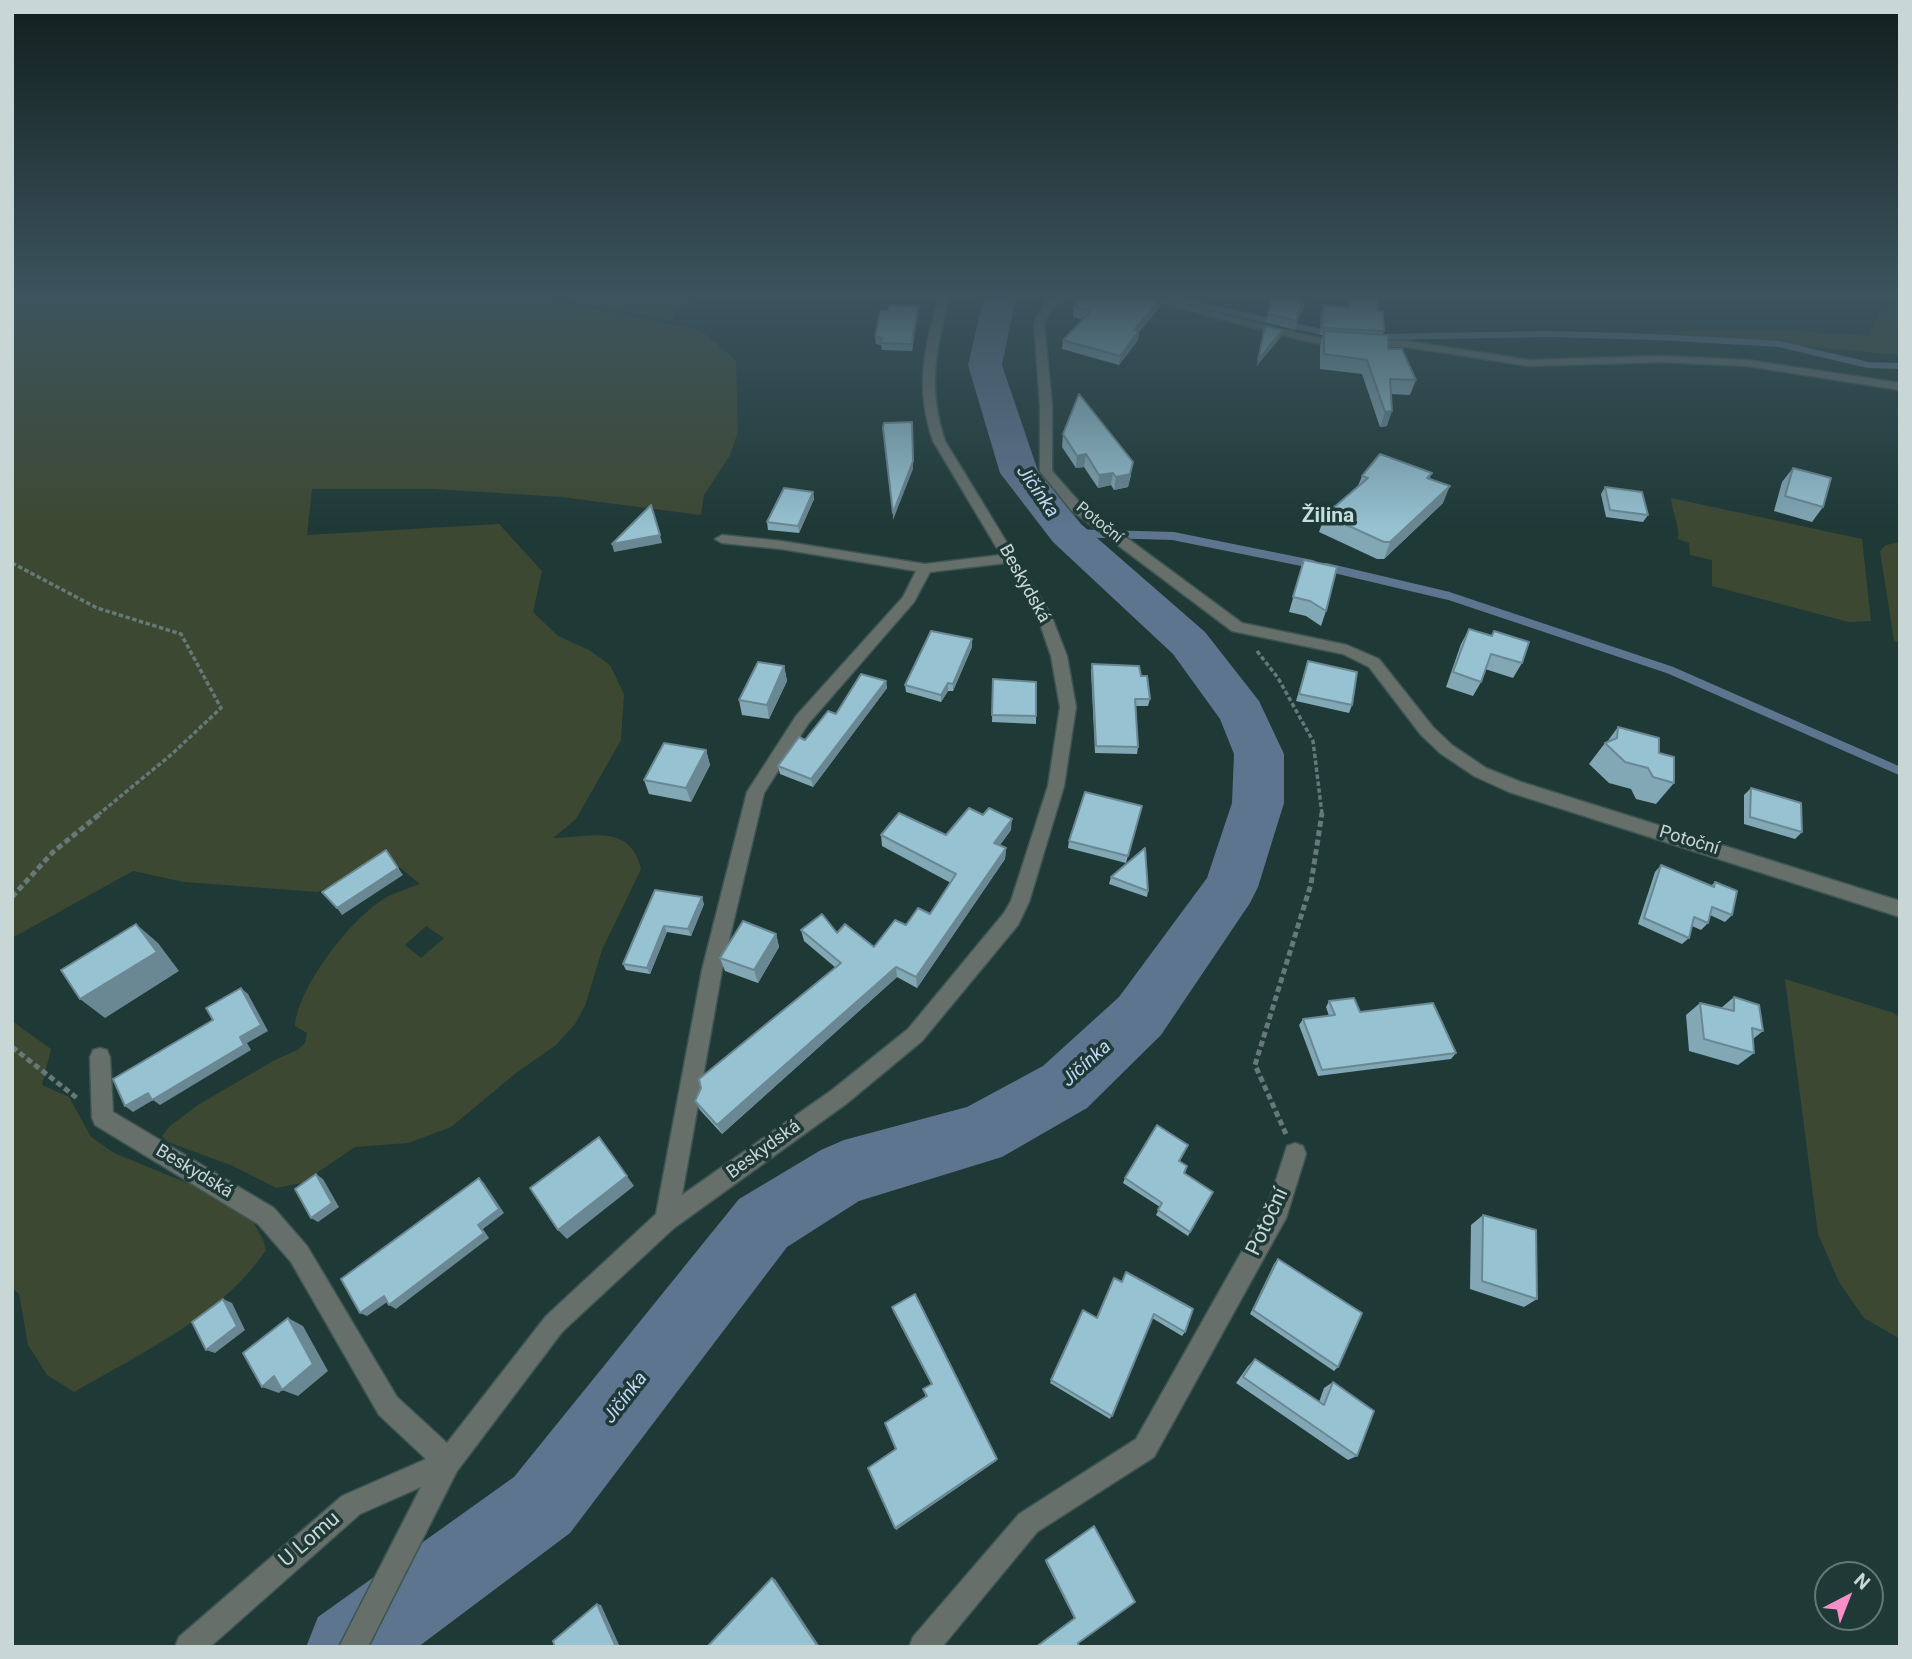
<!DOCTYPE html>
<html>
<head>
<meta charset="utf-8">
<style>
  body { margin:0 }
  #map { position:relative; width:1912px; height:1659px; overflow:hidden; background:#1f3937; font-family:Roboto,sans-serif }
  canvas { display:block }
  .frame { position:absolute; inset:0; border:14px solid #c8d6d5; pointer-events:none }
  .north { position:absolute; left:1814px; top:1561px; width:70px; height:70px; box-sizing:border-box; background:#1f3937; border:2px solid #637876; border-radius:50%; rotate:42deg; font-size:19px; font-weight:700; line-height:28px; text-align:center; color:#c8d6d5 }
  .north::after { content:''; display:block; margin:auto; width:24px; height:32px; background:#f98fc9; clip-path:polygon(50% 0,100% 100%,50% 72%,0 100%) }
</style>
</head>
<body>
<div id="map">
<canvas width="1912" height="1659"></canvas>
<div class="frame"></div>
<div class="north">N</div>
</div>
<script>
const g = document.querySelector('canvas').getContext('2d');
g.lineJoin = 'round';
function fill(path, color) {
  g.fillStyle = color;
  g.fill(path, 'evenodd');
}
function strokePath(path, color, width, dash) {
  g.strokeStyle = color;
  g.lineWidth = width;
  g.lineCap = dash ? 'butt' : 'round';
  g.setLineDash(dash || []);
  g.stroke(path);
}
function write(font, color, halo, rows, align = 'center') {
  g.font = font + ' Roboto,sans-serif';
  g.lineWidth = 7;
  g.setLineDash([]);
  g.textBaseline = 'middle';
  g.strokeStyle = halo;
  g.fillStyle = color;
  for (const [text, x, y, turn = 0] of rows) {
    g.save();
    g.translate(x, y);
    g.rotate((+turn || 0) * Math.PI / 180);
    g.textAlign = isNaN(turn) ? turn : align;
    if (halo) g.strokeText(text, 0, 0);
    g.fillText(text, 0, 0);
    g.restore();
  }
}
const green = new Path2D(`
  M12 297H543L554 301 691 328 704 333 736 361 738 432 730 455 704 495 701 515 561 497 434 489H312L307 535 499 524 542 571 533 612 558 636 589 650 610 665 624 694 621 740 576 819 553 838C589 838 630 822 641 869L602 950 585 1006 575 1024 556 1045 516 1073 451 1127 408 1143 355 1147 302 1183 276 1188 233 1166 168 1142 162 1136 170 1126 198 1105 273 1061 299 1049 305 1043 307 1033 295 1026C298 986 354 914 389 896 399 891 410 888 420 884L386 856 318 892 184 882 133 871 12 938ZM426 926 444 938 421 958 405 945Z
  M550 297H709C694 304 677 301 673 321Z
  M1900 299V355L1639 331 1781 330 1870 336 1879 314 1896 307Z
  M1671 498 1862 539 1871 621 1849 622 1712 586V560L1690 555 1689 543 1678 539C1680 527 1672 512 1671 498Z
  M1900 542V643L1894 641 1880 551 1886 545Z
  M1785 979 1894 1013 1900 1018V1339L1864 1318 1839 1282 1818 1234Z
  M12 1021 51 1049 42 1085 69 1097 91 1137 114 1153 226 1199 251 1219 263 1239 266 1250C222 1316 141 1353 74 1392L47 1375 28 1345 19 1294 12 1288Z`);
const streamFar1 = new Path2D(`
  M1160 297 1331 334
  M1376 337 1550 334 1657 337 1779 344 1868 365 1900 366`);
const stream = new Path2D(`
  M1067 533 1173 536 1312 564
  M1326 567 1449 596 1670 670 1900 771`);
const river = new Path2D(`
  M984 297H1016L1002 365 1038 471 1081 524 1205 632 1259 701 1284 754V803L1258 887 1250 903 1161 1035 1087 1108 1002 1157 859 1201 787 1247 570 1533 418 1647H306L318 1617 514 1477 739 1199 821 1150 844 1140 967 1107 1043 1066 1119 997 1207 878 1232 803 1234 754 1220 719 1173 654 1053 542 1000 473 968 365Z`);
const pathFar1 = new Path2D(`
  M12 563 97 608 181 634 221 708 172 754 99 814
  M1257 651 1278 678 1313 741 1322 814`);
const path = new Path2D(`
  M12 897 53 852 101 813
  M12 1047 77 1098
  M1286 1134 1255 1065 1311 884 1322 813`);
const minor = new Path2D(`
  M939 297H949C936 350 927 387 945 441L1051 615 1067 656 1076 707 1064 786 1029 902 1018 925 922 1041 846 1104 674 1228 562 1332 457 1471 368 1647H339L421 1487 360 1514 210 1647H175L179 1637 342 1496 426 1459 379 1415 291 1262 258 1224 95 1125 92 1118 90 1057 93 1050 100 1048 107 1050 110 1057 113 1112 274 1208 307 1246 397 1397 447 1443 546 1316 656 1214 702 970 747 792 796 716 903 597 916 571 781 549 722 543 715 539 722 535 781 541 925 564 1001 555 933 441C915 387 924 350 939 297ZM1006 563 1037 615 1051 656 1060 707 1048 786 1011 901 1004 913 908 1029 832 1090 682 1195 722 970 764 793 808 724 914 602 930 572Z
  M1053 297H1065L1053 307 1044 323 1052 405V471L1081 504 1242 623 1347 645 1379 659 1433 727 1452 745 1486 768 1521 782 1900 901V917L1509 792 1474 776 1440 753 1421 735 1369 667 1343 654 1232 631 1071 510 1040 471V405L1034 323 1045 303Z
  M1137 297H1155L1305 335 1336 340 1406 341 1529 360 1661 356 1747 360 1900 383V390L1747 366 1661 362 1529 366 1406 347 1336 346 1305 341Z
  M1295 1143 1303 1146 1306 1154 1286 1218 1154 1457 1037 1532 942 1647H909L913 1637 1019 1514 1136 1439 1268 1205 1287 1146Z`);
const wall = new Path2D(`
  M1280 297H1301V302L1303 311 1298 317 1295 330 1266 322 1272 298 1280 299Z
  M1348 297H1378L1377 311 1384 331 1383 334 1388 349 1416 380 1410 395 1391 394 1387 426 1380 427 1362 374 1320 369V346L1323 335H1320L1321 312 1323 305 1348 308Z
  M1161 306 1139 332 1138 340 1119 365 1062 349 1063 340 1083 319 1073 317V307Z
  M918 313 912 351 882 350 881 345 876 344 875 337Z
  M1063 434 1131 475 1128 487 1114 490 1111 485 1098 488 1084 467 1076 468 1062 447Z
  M1793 468 1823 507 1812 522 1774 511 1782 482Z
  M1432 473 1429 479 1443 503 1384 559H1377L1319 532 1325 515 1358 486 1362 476Z
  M1605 487 1648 515 1643 522 1606 517 1601 494Z
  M813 492 814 499 799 533 768 530 767 522Z
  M1304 560 1326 611 1321 626 1306 616 1289 612Z
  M1469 629 1492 636 1494 631 1522 663 1513 678 1485 669 1481 682 1473 696 1446 687 1461 644Z
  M972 639V647L953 691H948L941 702 906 692 905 685Z
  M1308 661 1352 705 1349 713 1296 701Z
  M1092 664 1141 676 1150 699 1148 706H1136L1138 747 1137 754 1095 753 1091 671Z
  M784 666 787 681 769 719 742 715 739 700Z
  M993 679 1036 716V724L992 722Z
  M886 681 887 688 813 787 780 774 778 766 805 740 836 714Z
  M1618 727 1659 753 1674 783 1656 804 1636 799 1631 789 1609 783 1589 764 1605 743 1607 742Z
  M706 750 710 765 691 802 649 794 644 780Z
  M1751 788 1802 832 1795 839 1744 824V795Z
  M1142 806 1126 863 1068 848 1069 841Z
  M1011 830 1000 845 1006 848 1005 859 917 988 897 977 722 1134 700 1110 695 1101 836 968 804 941 801 930 837 933 874 947 906 925 930 914 951 883 882 846 881 835H946Z
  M1661 865 1711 886 1715 882 1732 915 1725 922 1710 915 1708 923 1701 930 1692 926 1689 938 1682 944 1638 924 1655 872Z
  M1111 877 1148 891 1147 897 1109 884Z
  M655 890 704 904 691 936 667 932 650 974 626 970 623 964Z
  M776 934 779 947 758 983 725 971 720 958Z
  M1734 997 1763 1031 1753 1039 1754 1053 1738 1065 1689 1051 1686 1015 1700 1003 1721 1008Z
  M1329 1001 1360 1012 1456 1053 1451 1059 1318 1076 1299 1025 1303 1019 1329 1016 1326 1007Z
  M1188 1145 1180 1161 1184 1173 1213 1192 1188 1236 1156 1215 1160 1207 1123 1183 1125 1178Z
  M1483 1215 1537 1299 1524 1307 1470 1289 1471 1225Z
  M1278 1259 1338 1367 1334 1371 1250 1314 1274 1264Z
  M1114 1278 1185 1332 1182 1336 1152 1318 1110 1419 1050 1383 1083 1310 1097 1318Z
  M892 1307 997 1459 996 1461 896 1530V1449L926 1397 923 1389 931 1384 893 1311Z
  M1255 1359 1319 1402 1324 1388 1333 1382 1357 1456 1348 1460 1236 1383 1248 1366Z
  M1094 1526 1078 1643 1079 1647H1035L1074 1618 1045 1561Z`);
const shadedWall = new Path2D(`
  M1163 297 1161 306 1139 332 1138 340 1119 365 1120 356 1134 330Z
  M1305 302 1303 311 1297 318 1299 309Z
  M918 306V313L912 351V344Z
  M1282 330 1281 337 1256 367 1258 360Z
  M1392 411 1387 426 1380 427 1385 412Z
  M1086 454 1084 467 1076 468 1077 456Z
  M913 461V469L893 520V513Z
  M1133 462 1128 487 1114 490 1116 477Z
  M1113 473 1111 485 1098 488 1099 475Z
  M1450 486 1443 503 1384 559 1390 542Z
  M813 492 814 499 799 533 798 526Z
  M660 535 662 543 614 552 612 544Z
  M972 639V647L953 691V684Z
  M784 666 787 681 769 719 767 705Z
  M886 681 887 688 813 787 811 779Z
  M948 683V691L941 702V695Z
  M706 750 710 765 691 802 686 788Z
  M1012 819 1011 830 993 854 994 843Z
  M1006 848 1005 859 917 988 916 977Z
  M386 850 403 875 342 915 337 908Z
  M702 897 704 904 691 936 688 929Z
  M136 924 158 943 179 971 105 1018 80 999Z
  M664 926 667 932 650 974 647 968Z
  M776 934 779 947 758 983 754 970Z
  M896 967 897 977 722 1134 717 1125Z
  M241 988 248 994 268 1031 247 1043 251 1050 160 1105 153 1100 133 1112 125 1106 240 1037Z
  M316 1174 323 1179 339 1207 318 1222 311 1218Z
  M627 1176 634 1186 567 1239 558 1230Z
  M479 1178 484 1183 504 1213 483 1229 489 1238 396 1309 389 1305Z
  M384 1296 390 1300 367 1316 360 1313Z
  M223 1299 232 1303 245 1330 215 1353 206 1350Z
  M288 1318 303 1326 328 1371 298 1396 282 1390 279 1393 262 1387Z
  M997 1459 996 1461 896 1530 895 1528Z
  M772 1578 775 1579 820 1647H818Z
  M597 1604 601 1605 620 1647H616Z`);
const building = new Path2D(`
  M1082 297H1162L1134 330 1139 331 1120 356 1063 340 1091 311 1073 307Z
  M1281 297H1301V302H1305L1299 309 1297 321 1268 314 1272 298 1280 299Z
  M1350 297H1378L1377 311H1383L1384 331 1322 328 1323 305 1349 308Z
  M889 305 918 306 912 344 881 343 882 338 875 337 880 311H888Z
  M1265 326 1282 330 1258 360Z
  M1324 331 1388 335V349H1402L1416 380 1390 379 1392 411 1385 412 1367 360 1324 354Z
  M1079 394 1133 462 1130 474 1116 477 1113 473 1099 475 1086 454 1077 456 1063 434Z
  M912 422 913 461 893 513 883 428 884 423Z
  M1380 454 1432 473 1427 478 1450 486 1390 542H1384L1325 515 1368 478 1362 476Z
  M1793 468 1831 478 1823 507 1785 496Z
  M1605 487 1642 492 1648 515 1610 510Z
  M784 488 813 492 798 526 767 522Z
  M651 505 660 535 612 544Z
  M1304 560 1337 567 1326 611 1310 601 1293 597Z
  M1469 629 1492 636 1494 631 1529 642 1522 663 1491 654 1481 682 1453 672Z
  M931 631 972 639 953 684 948 683 941 695 905 685Z
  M1308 661 1357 672 1352 705 1299 694Z
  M758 662 784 666 767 705 739 700Z
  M1092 664 1139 666 1141 676H1147L1150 699H1135L1138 747 1096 746Z
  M861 674 886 681 811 779 778 766 799 737 805 740 828 711 836 714Z
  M993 679 1036 682V716L992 715Z
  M1618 727 1659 738V753L1674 757V783L1653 777 1648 768 1625 762 1605 743 1617 738Z
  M664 743 706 750 686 788 644 780Z
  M1751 788 1801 803 1802 832 1750 817Z
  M1085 792 1142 806 1128 856 1069 841Z
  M969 808 983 815 989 808 1012 819 994 843 1006 848 916 977 896 967 717 1125 695 1101 701 1088 699 1079 841 963 801 930 822 914 837 933 845 924 874 947 895 920 906 925 918 908 930 914 956 874 881 835 899 813 946 835Z
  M1145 848 1148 891 1111 877Z
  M386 850 398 868 337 908 322 892Z
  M1661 865 1714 887 1715 882 1737 891 1732 915 1712 907 1708 923 1694 917 1689 938 1644 918Z
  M655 890 702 897 688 929 664 926 647 968 623 964Z
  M743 921 776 934 754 970 720 958Z
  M136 924 157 952 80 999 61 970Z
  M241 988 261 1025 240 1037 244 1045 152 1100 148 1093 125 1106 113 1079 213 1020 206 1008Z
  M1734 997 1759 1005 1763 1031 1752 1028 1754 1053 1704 1039 1700 1003 1734 1011Z
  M1354 998 1360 1012 1433 1003 1456 1053 1322 1070 1303 1019 1335 1015 1329 1001Z
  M1157 1125 1188 1145 1179 1161 1187 1166 1184 1173 1213 1192 1190 1232 1158 1210 1162 1203 1125 1178Z
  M599 1137 627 1176 558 1230 530 1188Z
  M316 1174 332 1203 311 1218 295 1189Z
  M479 1178 499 1209 478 1225 484 1233 389 1305 384 1296 360 1313 341 1279Z
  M1483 1215 1536 1230 1537 1299 1482 1281Z
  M1278 1259 1362 1313 1338 1367 1253 1310Z
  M1126 1272 1193 1309 1185 1332 1154 1314 1112 1416 1051 1380 1083 1310 1097 1318 1114 1278 1122 1282Z
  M915 1294 997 1459 895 1528 868 1468 896 1449 885 1423 927 1396 923 1389 932 1384 892 1307Z
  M223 1299 237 1326 206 1350 192 1322Z
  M288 1318 313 1364 282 1390 274 1376 262 1387 243 1353Z
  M1255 1359 1324 1405 1333 1382 1374 1411 1357 1456 1243 1377Z
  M1094 1526 1135 1602 1078 1643 1079 1647H1036L1075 1618 1046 1560Z
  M772 1578 818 1647H707Z
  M597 1604 616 1647H555L553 1641Z`);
const farStreetnames = [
  ["Potoční",1099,523,39]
];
const streetNames = [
  ["Beskydská",1024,584,61],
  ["Potoční",1689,841,17],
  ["Beskydská",764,1150,-36],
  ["Beskydská",194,1172,31]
];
const waterNames = [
  ["Jičínka",1037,492,55],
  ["Jičínka",1087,1064,-42],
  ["Jičínka",626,1398,-52]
];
const farDistrictnames = [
  ["Žilina",1328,517]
];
const nearStreetnames = [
  ["Potoční",1268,1222,-65],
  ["U Lomu",310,1540,-41]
];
fill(green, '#3d4832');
strokePath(streamFar1, '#5e7590', 6);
strokePath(stream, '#5e7590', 8);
fill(river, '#5e7590');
strokePath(minor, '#3d5553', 3);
strokePath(pathFar1, '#647978', 3.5, [4.5, 2.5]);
strokePath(path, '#647978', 5, [6, 3.5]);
fill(minor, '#666f6a');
fill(wall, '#82a7b5');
fill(shadedWall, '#6a8893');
fill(building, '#97c2d2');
strokePath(building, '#6a8893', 2);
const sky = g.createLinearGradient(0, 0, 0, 529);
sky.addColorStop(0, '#111f1e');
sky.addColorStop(0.56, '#3c545e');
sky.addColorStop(1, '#3c545e00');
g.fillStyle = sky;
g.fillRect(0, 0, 1912, 529);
write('16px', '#c8d6d5', '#1f3937', farStreetnames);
write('18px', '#c8d6d5', '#1f3937', streetNames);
write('italic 19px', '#c0d8f6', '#1f3937', waterNames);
write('bold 21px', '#c2dfdd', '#1f3937', farDistrictnames);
write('21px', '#c8d6d5', '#1f3937', nearStreetnames);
</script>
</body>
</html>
